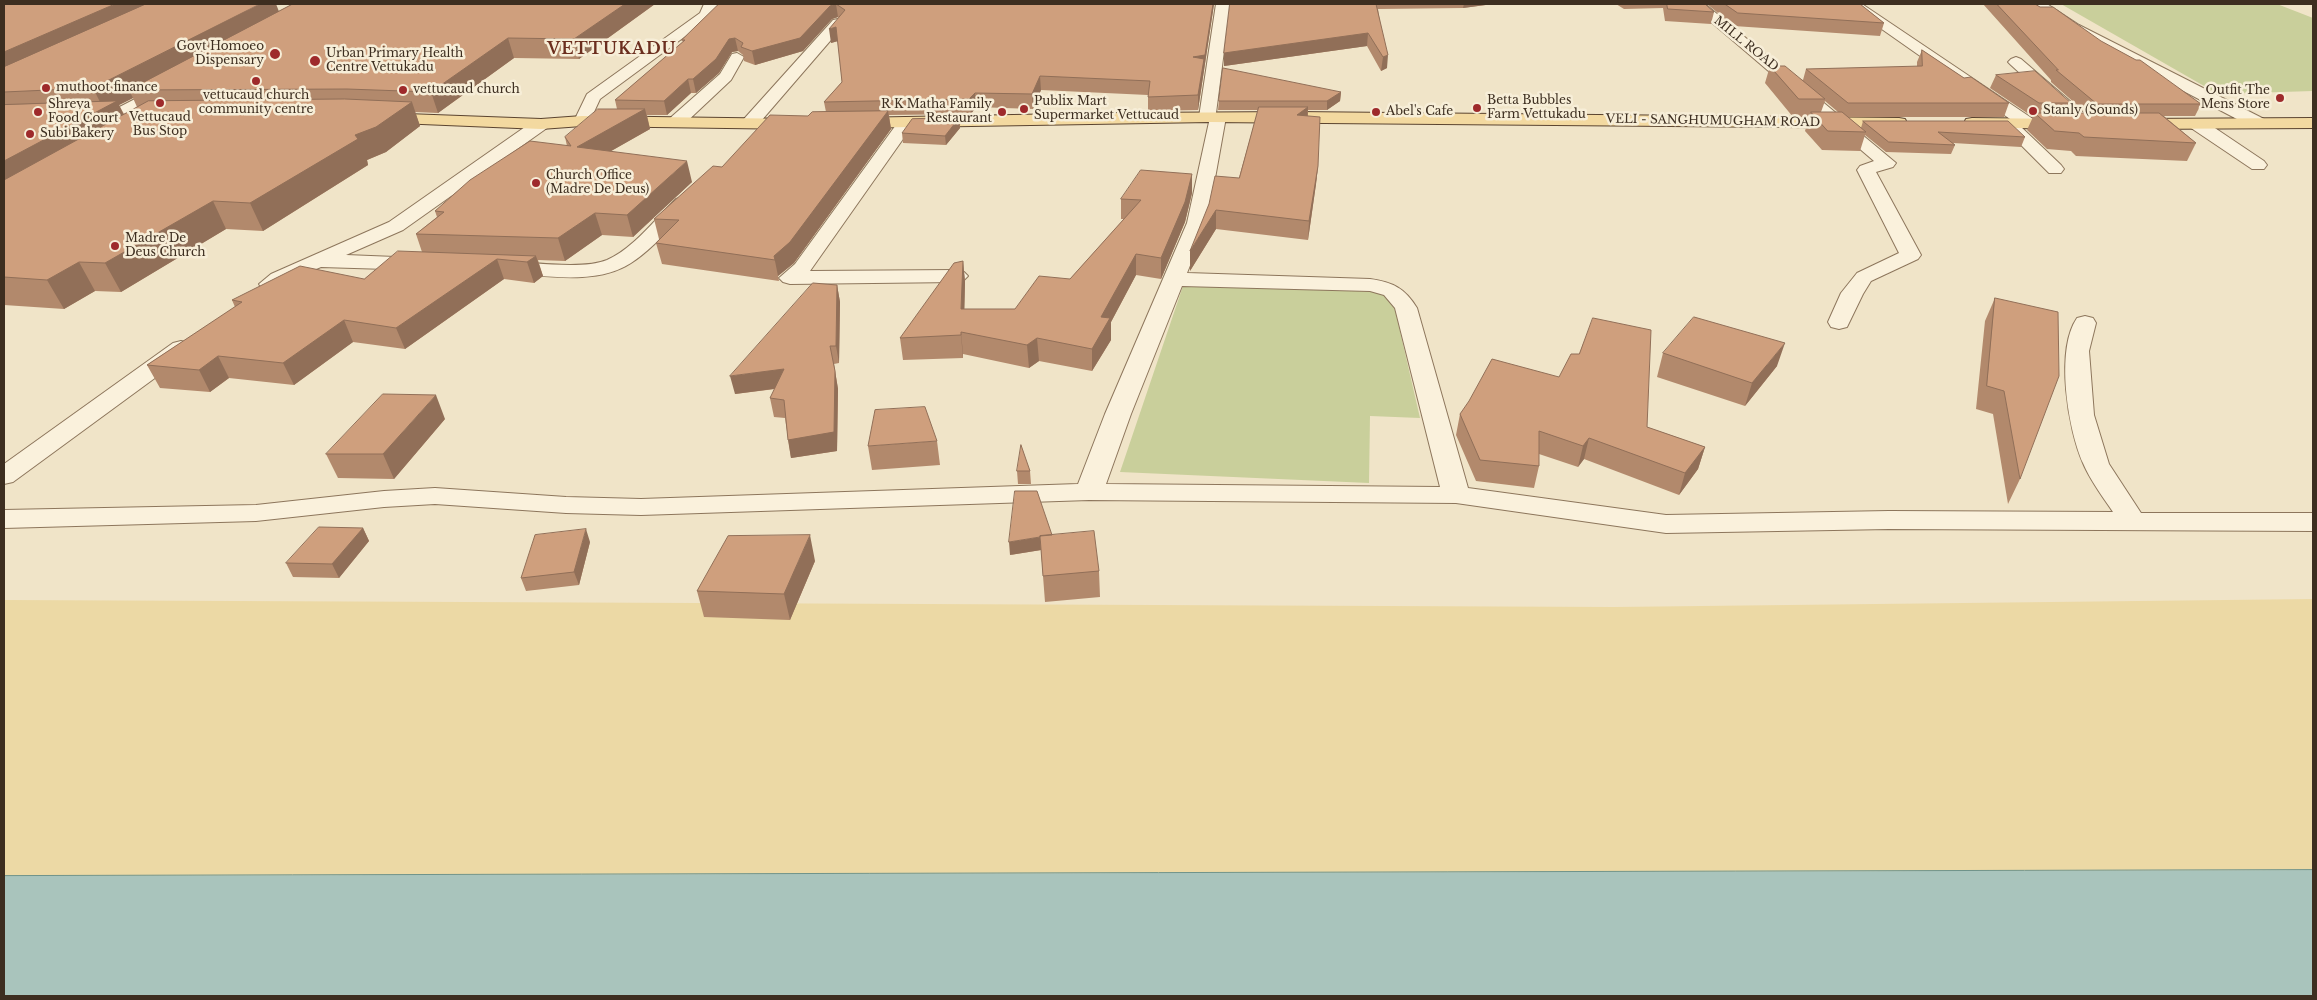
<!DOCTYPE html>
<html>
<head>
<meta charset="utf-8">
<style>
  body { margin:0 }
  #map { position:relative; width:2317px; height:1000px; overflow:hidden; background:#f0e4c8; font-family:"Libre Baskerville",serif }
  canvas { display:block }
  .frame { position:absolute; inset:0; border:5px solid #3d2e20; pointer-events:none }
</style>
</head>
<body>
<div id="map">
<canvas width="2317" height="1000"></canvas>
<div class="frame"></div>
</div>
<script>
const g = document.querySelector('canvas').getContext('2d');
g.lineJoin = 'round';
function fill(path, color) {
  g.fillStyle = color;
  g.fill(path, 'evenodd');
}
function strokePath(path, color, width, dash) {
  g.strokeStyle = color;
  g.lineWidth = width;
  g.lineCap = dash ? 'butt' : 'round';
  g.setLineDash(dash || []);
  g.stroke(path);
}
function write(font, color, halo, rows, align = 'center') {
  g.font = font + ' "Libre Baskerville",serif';
  g.lineWidth = 5;
  g.setLineDash([]);
  g.textBaseline = 'middle';
  g.strokeStyle = halo;
  g.fillStyle = color;
  for (const [text, x, y, turn = 0] of rows) {
    g.save();
    g.translate(x, y);
    g.rotate((+turn || 0) * Math.PI / 180);
    g.textAlign = isNaN(turn) ? turn : align;
    if (halo) g.strokeText(text, 0, 0);
    g.fillText(text, 0, 0);
    g.restore();
  }
}
const green = new Path2D(`
  M2061 4H2277L2313 18V91L2218 94Z
  M1183 286 1391 292 1420 418 1370 416 1369 483 1120 472Z`);
const sand = new Path2D(`
  M2313 599V870L4 876V600L1614 607Z`);
const water = new Path2D(`
  M2313 870V996H4V876Z`);
const minor = new Path2D(`
  M704 4H718L710 18 600 99 588 125H576L574 121 587 94 700 13Z
  M1216 4H1230L1216 113H1224L1226 117 1207 223 1187 273 1370 279C1392 282 1405 288 1417 308L1468 488 1666 515 1889 511 2113 512C2103 497 2090 480 2083 463 2068 429 2055 350 2077 318L2085 316 2093 318 2096 323 2089 351 2094 415 2109 464 2141 513H2313V531L1889 529 1666 533 1456 503 1089 500 641 515 566 513 435 504 384 507 256 521 4 528V510L256 505 384 491 435 488 566 497 641 499 1078 484 1105 414 1187 223 1209 122 1201 121 1199 117ZM1182 286 1370 291 1384 295 1395 308 1440 487 1106 484 1131 414Z
  M1690 4H1705L1896 163 1893 167 1876 172 1921 255 1918 259 1871 281 1863 294 1847 327 1839 329 1831 327 1828 322 1841 293 1857 273 1899 253 1857 170 1860 166 1874 161Z
  M1846 4H1862L2033 119 2035 123 2033 127 2027 128 2019 125 2061 165 2064 169 2061 173H2049L1999 123 2001 119H2010Z
  M2031 4H2047L2079 25 2266 120 2268 124 2266 128H2254L2069 31Z
  M838 19 845 23 843 26 755 128H743L741 124 743 120 833 20Z
  M737 53 744 57 731 80 681 127H669L667 123 669 119 720 74 732 54Z
  M2016 57 2021 59 2092 120 2094 124 2092 128H2080L2011 65 2008 62 2011 59Z
  M168 82 174 84 176 87 174 90 116 123H104L102 119 104 115Z
  M907 117 913 118 915 122 810 271 957 270 964 272 968 276 964 280 957 282 790 284 783 282 779 278 795 264 901 118Z
  M541 119 547 120 549 124 547 128 403 230 346 255 420 258 427 260 430 264 427 268 420 270 321 267 285 282 278 289 270 290 262 289 259 284 271 274 389 222 535 120Z
  M2197 119 2203 120 2264 161 2267 165 2264 169H2252L2191 128 2189 124 2191 120Z
  M683 197 690 199 693 203 690 207C671 226 654 248 631 263 596 286 543 275 503 273L496 271 493 267 496 263 503 261C530 262 583 270 607 260 634 248 655 219 676 199Z
  M181 341 189 343 193 348 189 353 13 482 4 484V464L173 343Z`);
const major = new Path2D(`
  M1296 112 1899 118 1905 119 1907 123 1905 127 1899 128 1210 122 852 128 846 127 844 123 846 119 852 118 1121 113Z
  M380 113 541 119 582 116 799 119 805 120 807 124 805 128 799 129 582 126 541 129 374 122 372 118 374 114Z
  M1972 118 2067 119 2073 120 2075 124 2073 128 2067 129 1966 127 1964 123 1966 119Z
  M2313 118V128L2135 129 2129 128 2127 124 2129 120 2135 119Z`);
const wall = new Path2D(`
  M4 4 279 11 293 4H655L579 59 514 58 438 113 415 112 420 126 386 152 367 160 368 165 263 231 226 229 121 292 95 291 64 309 4 305ZM133 98 137 107 124 114 119 105Z
  M719 4H1214L1198 110 1148 111V95L1041 90 1033 109 976 107 971 114 889 115 891 129 794 263 778 276 779 281 662 264 656 243 661 239H659L654 219 722 167 808 116 826 112 824 102 842 82 838 41 831 43 839 18 838 17 832 19 803 51 755 65 744 61 743 55 738 51 732 52 719 73 696 93H691L667 115H647L650 129 611 151 692 182 633 237 602 235 565 261 538 260 543 276 534 283 504 279 405 349 353 342 294 385 229 378 210 392 160 388 147 365 235 307 232 300 364 279 422 252 416 234 437 217 435 211 567 146 565 137 617 109 615 100 683 42 682 40Z
  M1230 4H1493L1463 8 1378 9 1387 68 1381 71 1367 46 1224 66Z
  M1616 4H1705L1714 12 1711 24 1665 21 1663 8 1624 9Z
  M1707 4H1860L1884 23 1880 36 1734 26Z
  M1983 4H2035L2201 104 2195 116H2164L2196 143 2187 161 2076 156 2071 151 2047 149 2027 130 2033 117 1990 88 1996 75 2071 103 2066 113H2086L2051 82V80Z
  M1922 50 1964 78 2009 103 2004 117H1848L1861 128 1863 121 2025 137 2021 147 1953 143 1955 145 1951 154 1886 152 1865 135 1860 151 1822 150 1805 131 1809 117H1793L1765 83 1770 66 1803 80 1806 69 1917 67V62ZM1825 101 1838 112H1821Z
  M1341 92 1340 101 1327 110H1308V116L1318 166 1316 184 1308 240 1216 229 1190 271 1209 204 1239 178 1258 110H1218L1219 101Z
  M959 118 960 128 946 145 903 143 902 133Z
  M1192 193 1185 222 1161 279 1136 275 1111 322V340L1092 371 1039 361 1029 368 963 354V358L903 360 900 338 963 261 965 282 964 309H1015L1070 279 1124 219H1121V199Z
  M837 285 840 302 839 363 834 364 838 389 837 451 791 458 785 418 774 417 770 398 775 389 735 394Z
  M1995 298 2020 479 2008 504 1993 414 1976 409 1985 321Z
  M1663 353 1777 366 1745 406 1657 377Z
  M1460 414 1647 427 1705 447 1698 469 1679 495 1584 459 1578 467 1539 454V466L1534 488 1476 481 1456 435Z
  M445 419 394 479 338 478 326 454Z
  M937 441 940 465 872 470 868 446Z
  M1017 471H1030L1031 484H1018Z
  M363 528 369 541 339 578 293 577 286 563Z
  M1052 535 1099 571 1100 597 1045 602 1041 550 1010 555Z
  M590 542 579 585 526 591 521 578Z
  M815 561 790 620 704 617 697 591Z`);
const shadedWall = new Path2D(`
  M115 4H171L4 81V52Z
  M260 4H276L282 19 129 90 133 98 119 105 129 126 4 196V161L103 108 93 88Z
  M625 4H655L579 59 574 39Z
  M836 4 838 17 832 19 803 51 755 65 752 51 830 6Z
  M1213 4H1214L1198 110V95L1193 57Z
  M1464 4H1493L1463 8Z
  M836 27 838 41 831 43 829 29Z
  M1368 33 1367 46 1224 66V53Z
  M508 38 514 58 438 113 431 92Z
  M735 38 738 51 732 52 719 73 696 93 693 79 729 39Z
  M1388 55 1387 68 1381 71 1383 57Z
  M1040 76 1041 90 1033 109 1032 94Z
  M688 79 691 93 667 115 664 101Z
  M1341 92 1340 101 1327 110V101Z
  M975 93 976 107 971 114 969 99Z
  M412 102 420 126 386 152 367 160 368 165 263 231 250 203 355 135Z
  M1308 107 1307 124 1297 115Z
  M645 109 650 129 583 167 577 147Z
  M888 111 891 129 794 263 778 276 774 256Z
  M959 118 960 128 946 145 945 136Z
  M687 161 692 182 633 237 627 215Z
  M1318 166 1316 184 1308 240 1309 221Z
  M1192 174V193L1185 222 1161 279V258Z
  M213 201 226 229 121 292 105 263Z
  M1216 210V229L1190 271V251Z
  M595 213 602 235 565 261 558 238Z
  M1136 254V275L1111 322V340L1092 371V349L1101 317Z
  M536 256 543 276 534 283 527 262Z
  M497 259 504 279 405 349 396 328Z
  M963 261 965 282 964 331 961 309Z
  M79 262 95 291 64 309 47 280Z
  M837 285 840 302 839 363 836 346Z
  M344 320 353 342 294 385 283 363Z
  M961 332 963 354V358L961 335Z
  M1037 338 1039 361 1029 368 1027 345Z
  M1785 343 1777 366 1745 406 1752 383Z
  M218 356 229 378 210 392 199 370Z
  M784 369 788 387 735 394 730 376Z
  M835 371 838 389 837 451 791 458 788 440Z
  M436 395 445 419 394 479 383 454Z
  M1589 438 1584 459 1578 467 1583 446Z
  M1705 447 1698 469 1679 495 1685 473Z
  M363 528 369 541 339 578 332 564Z
  M586 529 590 542 579 585 574 572Z
  M810 535 815 561 790 620 784 594Z
  M1040 537 1041 550 1010 555 1009 542Z`);
const building = new Path2D(`
  M4 4H115L4 52Z
  M146 4H260L93 88 4 92V67Z
  M293 4H625L574 39 508 38 431 92 347 89 129 90Z
  M719 4H1213L1205 55 1193 57 1204 59 1198 95 1148 97 1150 81 1040 76 1032 94 975 93 969 99 824 102 842 82 836 27 829 29 845 10 836 4 830 6 800 38 752 51 741 47 743 43 735 38 729 39 716 59 693 79H688L664 101 615 100 685 40H682Z
  M1230 4H1376L1388 55 1383 57 1368 33 1224 53Z
  M1667 4H1705L1714 12 1668 9Z
  M1725 4H1860L1884 23 1738 13Z
  M1997 4H2035L2040 7H2053L2101 41 2136 60H2140L2201 104H2097L2056 70H2058Z
  M1922 50 1964 78 1971 77 2009 103H1848L1806 69 1922 66Z
  M1770 66H1785L1825 99H1799Z
  M1223 68 1341 92 1327 101H1219Z
  M2035 71 2071 103H2039L1996 75Z
  M345 99 412 102 376 127 355 135 358 139 250 203 213 201 105 263 79 262 47 280 4 277V180L148 101Z
  M117 101 4 161V105Z
  M1259 107H1308L1297 115 1320 117 1318 166 1309 221 1216 210 1190 251 1209 204 1215 176 1239 178Z
  M598 109H645L577 147 687 161 627 215 595 213 558 238 416 234 444 212 435 211 470 180 530 141 571 146 565 137Z
  M888 111 790 242 774 256 775 260 656 243 679 220 654 219 713 166 722 167 770 115 808 116 812 112Z
  M1811 112H1842L1866 132 1828 131Z
  M2035 113H2159L2196 143 2084 137 2079 133 2055 131Z
  M959 118 945 136 902 133 912 119Z
  M1863 121H2008L2025 137 1938 132 1955 145 1889 142Z
  M1141 170 1192 174 1185 202 1161 258 1136 254 1101 317 1110 318 1092 349 1037 338 1027 345 961 332V335L900 338 954 263 963 261 961 309H1015L1039 276 1070 279 1141 200 1121 199Z
  M398 251 536 256 527 262 497 259 396 328 344 320 283 363 218 356 199 370 147 365 242 302 232 300 300 266 364 279Z
  M813 283 837 285 836 346H830L835 371 834 432 788 440 784 400 770 398 784 369 730 376Z
  M1995 298 2058 312 2059 376 2020 479 2004 391 1987 386Z
  M1694 317 1785 343 1752 383 1663 353Z
  M1593 318 1651 330 1647 427 1705 447 1685 473 1589 438 1583 446 1539 431V466L1480 460 1460 414 1469 401 1492 359 1559 377 1571 354H1579Z
  M383 394 436 395 383 454H326Z
  M925 407 937 441 868 446 875 410Z
  M1021 445 1030 471H1017Z
  M1015 491H1037L1052 535 1040 536V537L1009 542Z
  M319 527 363 528 332 564 286 563Z
  M586 529 574 572 521 578 535 535Z
  M1094 531 1099 571 1043 576 1040 536Z
  M810 535 784 594 697 591 728 536Z`);
const markers = [
  [275,54,6,"#9e2a2b"],
  [315,61,6,"#9e2a2b"],
  [256,81,5,"#9e2a2b"],
  [46,88,5,"#9e2a2b"],
  [403,90,5,"#9e2a2b"],
  [2280,98,5,"#9e2a2b"],
  [160,103,5,"#9e2a2b"],
  [1477,108,5,"#9e2a2b"],
  [1024,109,5,"#9e2a2b"],
  [2033,111,5,"#9e2a2b"],
  [38,112,5,"#9e2a2b"],
  [1002,112,5,"#9e2a2b"],
  [1376,112,5,"#9e2a2b"],
  [30,134,5,"#9e2a2b"],
  [536,183,5,"#9e2a2b"],
  [115,246,5,"#9e2a2b"]
];
const farStreetnames = [
  ["MILL ROAD",1746,44,39],
  ["VELI - SANGHUMUGHAM ROAD",1713,121,1]
];
const farPoinames = [
  ["Govt Homoeo",264,47,"right"],
  ["Dispensary",264,61,"right"],
  ["Urban Primary Health",326,54],
  ["Centre Vettukadu",326,68],
  ["muthoot finance",56,88],
  ["vettucaud church",413,90],
  ["Outfit The",2270,91,"right"],
  ["Mens Store",2270,105,"right"],
  ["vettucaud church",256,96,"center"],
  ["community centre",256,110,"center"],
  ["Betta Bubbles",1487,101],
  ["Farm Vettukadu",1487,115],
  ["Publix Mart",1034,102],
  ["Supermarket Vettucaud",1034,116],
  ["Shreya",48,105],
  ["Food Court",48,119],
  ["R K Matha Family",992,105,"right"],
  ["Restaurant",992,119,"right"],
  ["Stanly (Sounds)",2043,111],
  ["Abel's Cafe",1386,112],
  ["Vettucaud",160,118,"center"],
  ["Bus Stop",160,132,"center"],
  ["Subi Bakery",40,134],
  ["Church Office",546,176],
  ["(Madre De Deus)",546,190],
  ["Madre De",125,239],
  ["Deus Church",125,253]
];
const farDistrictnames = [
  ["VETTUKADU",612,49]
];
fill(green, '#c9cf9b');
fill(sand, '#ecd9a5');
fill(water, '#a9c4bc');
strokePath(water, '#6f938a', 1);
strokePath(minor, '#8d765c', 2);
strokePath(major, '#5b4430', 2);
fill(minor, '#faf1dc');
fill(major, '#f3d9a0');
fill(wall, '#b2896c');
fill(shadedWall, '#916f58');
fill(building, '#cf9f7d');
strokePath(building, '#916f58', 1);
for (const [x, y, r, color] of markers) {
  const dot = new Path2D();
  dot.arc(x, y, r, 0, 2 * Math.PI);
  g.fillStyle = color;
  g.fill(dot);
  strokePath(dot, '#f7eed8', 2);
}
write('12px', '#3d2e20', '#f7eed8', farStreetnames);
write('12px', '#3d2e20', '#f7eed8', farPoinames, 'left');
g.letterSpacing = '1px';
write('bold 16px', '#6b2e1e', '#f7eed8', farDistrictnames);
g.letterSpacing = '0px';
</script>
</body>
</html>
